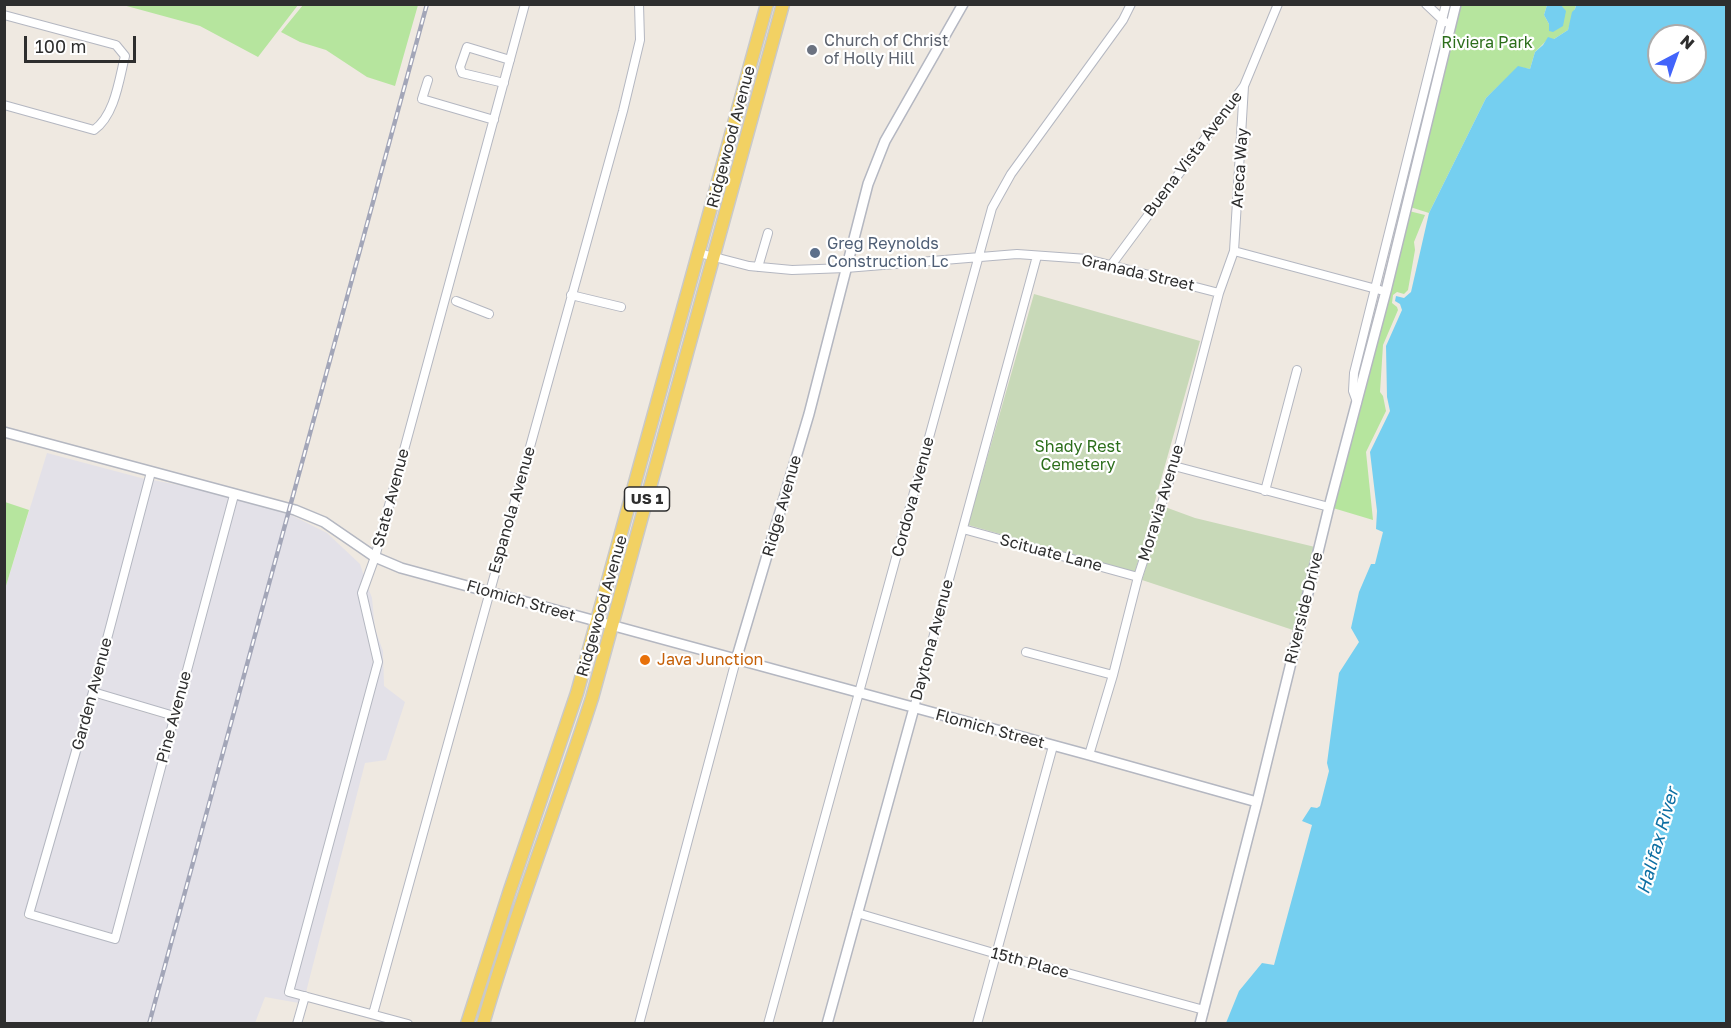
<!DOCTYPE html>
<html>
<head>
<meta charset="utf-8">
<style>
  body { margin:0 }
  #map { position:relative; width:1731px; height:1028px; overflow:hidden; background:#efe9e1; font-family:"Golos Text",sans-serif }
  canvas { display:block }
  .frame { position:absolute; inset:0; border:6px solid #2e2e2e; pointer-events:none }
  .north { position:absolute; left:1647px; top:24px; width:60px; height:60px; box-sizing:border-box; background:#fff; border:2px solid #ababab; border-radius:50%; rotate:41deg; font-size:16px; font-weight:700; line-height:24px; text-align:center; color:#2e2e2e }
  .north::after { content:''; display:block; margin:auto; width:21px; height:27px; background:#4264fb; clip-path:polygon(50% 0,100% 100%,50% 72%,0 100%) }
  .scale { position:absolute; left:24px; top:36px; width:112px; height:27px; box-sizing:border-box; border:3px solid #2e2e2e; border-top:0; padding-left:8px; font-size:18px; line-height:21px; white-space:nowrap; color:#2e2e2e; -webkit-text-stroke:4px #fff; paint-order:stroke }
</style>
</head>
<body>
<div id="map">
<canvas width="1731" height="1028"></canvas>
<div class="frame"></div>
<div class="north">N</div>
<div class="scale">100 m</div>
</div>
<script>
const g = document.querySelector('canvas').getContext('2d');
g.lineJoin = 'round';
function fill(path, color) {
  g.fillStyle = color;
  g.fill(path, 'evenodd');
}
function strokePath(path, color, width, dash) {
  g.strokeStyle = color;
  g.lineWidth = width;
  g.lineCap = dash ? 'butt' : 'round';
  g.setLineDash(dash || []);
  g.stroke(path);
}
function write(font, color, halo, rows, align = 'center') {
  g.font = font + ' "Golos Text",sans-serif';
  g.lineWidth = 4.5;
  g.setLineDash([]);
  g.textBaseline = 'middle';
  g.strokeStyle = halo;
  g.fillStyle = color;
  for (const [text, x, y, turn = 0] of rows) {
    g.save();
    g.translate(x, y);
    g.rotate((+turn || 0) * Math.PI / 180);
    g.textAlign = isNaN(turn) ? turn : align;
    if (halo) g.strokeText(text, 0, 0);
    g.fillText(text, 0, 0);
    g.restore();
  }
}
const industrial = new Path2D(`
  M47 453 145 479 88 695 24 918 118 943 237 500 289 514 327 533 360 564 364 576 358 594 373 663 284 994 300 999 299 1003 265 997 255 1023 5 1024V589Z
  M153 480 193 488 229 498 171 711 98 689Z
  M368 587 372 598 375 629 383 651 384 686 405 702 386 760 365 763 306 992 294 989 382 663 371 620 366 593Z
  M96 698 169 720 112 933 34 911Z`);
const green = new Path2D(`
  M123 5H298L258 57 200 26Z
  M303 5H418L395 86 367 77 326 50 300 42 281 32Z
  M1456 5H1547L1544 15 1549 24V31L1564 10 1561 5H1576L1568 30 1554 39 1546 41 1535 52 1530 69 1518 67 1486 98 1429 213 1407 206Z
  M1409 211 1425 215 1414 242 1415 250 1408 290 1404 294 1397 292 1393 295 1392 303 1397 307 1398 310 1383 345 1380 392 1383 396 1386 411 1366 452 1373 520 1333 508 1391 289Z
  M5 502 29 510 5 589 4 502Z`);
const cemetery = new Path2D(`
  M1034 294 1200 341 1135 572 968 525Z
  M1165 507 1195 518 1315 547 1293 630 1142 580Z`);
const water = new Path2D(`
  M1547 5H1561L1566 11 1563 26 1553 32 1549 31V24L1544 15Z
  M1576 5H1726V1023H1226L1239 991 1262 963 1274 965 1312 825 1302 821 1311 807 1317 808 1320 806 1329 771 1327 763 1339 673 1359 642 1351 628 1359 592 1371 564H1375L1383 532 1376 529 1377 511 1370 452 1390 411 1387 397 1386 346 1402 310 1400 304 1395 301 1396 296 1404 298 1411 292 1429 213 1486 98 1518 66 1530 69 1535 52 1543 45 1548 37 1554 39 1568 30 1572 12 1575 9ZM1659 36H1695V72H1659Z`);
const minor = new Path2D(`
  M1426 4 1445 22
  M4 15 116 45 125 56C119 80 115 115 94 130L4 105
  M428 80 422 99 494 120
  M504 83 462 73 460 67 467 47 510 60
  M1234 251 1380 290
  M699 253 749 266 792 270 846 268 1017 254 1087 259 1219 293
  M1112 264 1244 86 1278 4
  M758 267 768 233
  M571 295 621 307
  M456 301 489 314
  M1357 402 1353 391 1354 373 1446 4
  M1174 466 1329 507
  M151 472 93 692 29 914 115 939 234 495
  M1265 491 1297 370
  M963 529 1138 577
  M1026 652 1113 675
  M93 692 174 716
  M914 708 1037 256
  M1089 755 1113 675 1138 577 1174 466 1219 293 1234 251 1244 86
  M857 913 997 954 1204 1010
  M373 1014 623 111 640 40 639 4
  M297 1024 305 996
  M408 1024 289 992 378 662 362 593 375 557 525 4
  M639 1024 736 660
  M768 1024 992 208 1011 174 1123 20 1131 4
  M977 1024 1053 746`);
const tertiary = new Path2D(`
  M4 432 295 510 324 522 375 557 401 568 1089 755 1257 802
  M736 660 809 414 868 184 885 141 963 4
  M827 1024 914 708
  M1200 1024 1257 802 1329 507 1386 291 1456 4`);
const primary = new Path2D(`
  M467 1024 510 890 577 693 767 4
  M483 1024C515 913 557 807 592 698L783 4`);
const rail = new Path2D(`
  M149 1024 427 4`);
const markers = [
  [812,50,6,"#6b7280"],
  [815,253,6,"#5c6f8a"],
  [645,660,6,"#e8710a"]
];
const shields = [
  [647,499,45]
];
const shieldNames = [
  ["US 1",647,499]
];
const worshipNames = [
  ["Church of Christ",824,41],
  ["of Holly Hill",824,59]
];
const parkNames = [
  ["Riviera Park",1487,43],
  ["Shady Rest",1078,447],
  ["Cemetery",1078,465]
];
const streetNames = [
  ["Ridgewood Avenue",731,137,-75],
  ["Buena Vista Avenue",1193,154,-53],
  ["Areca Way",1240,168,-86],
  ["Granada Street",1138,273,13],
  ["Cordova Avenue",913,497,-75],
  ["State Avenue",391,498,-75],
  ["Moravia Avenue",1161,503,-73],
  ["Ridge Avenue",782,506,-74],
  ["Espanola Avenue",512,510,-74],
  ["Scituate Lane",1051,553,15],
  ["Flomich Street",521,601,16],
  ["Ridgewood Avenue",602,606,-74],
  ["Riverside Drive",1304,608,-76],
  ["Daytona Avenue",932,640,-75],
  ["Garden Avenue",92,694,-75],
  ["Pine Avenue",174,717,-75],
  ["Flomich Street",990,729,15],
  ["15th Place",1030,963,15]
];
const serviceNames = [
  ["Greg Reynolds",827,244],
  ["Construction Lc",827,262]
];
const foodNames = [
  ["Java Junction",657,660]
];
const waterNames = [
  ["Halifax River",1658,841,-74]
];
fill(industrial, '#e3e1e8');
fill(green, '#b6e59e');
fill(cemetery, '#c8d9b8');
fill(water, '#75cff0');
strokePath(minor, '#b4b7c1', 10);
strokePath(tertiary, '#b4b7c1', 12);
strokePath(primary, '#c9c9c9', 15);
strokePath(minor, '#fff', 8);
strokePath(tertiary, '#fff', 9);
strokePath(primary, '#f2d163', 12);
strokePath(rail, '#a3a6b8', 4.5);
strokePath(rail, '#fff', 2, [7]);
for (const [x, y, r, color] of markers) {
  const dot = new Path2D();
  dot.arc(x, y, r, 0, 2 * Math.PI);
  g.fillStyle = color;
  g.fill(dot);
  strokePath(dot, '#fff', 2);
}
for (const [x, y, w] of shields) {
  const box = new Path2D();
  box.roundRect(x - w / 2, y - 12, w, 24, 4.5);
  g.fillStyle = '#fff';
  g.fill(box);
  strokePath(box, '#2e2e2e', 1.5);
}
write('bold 15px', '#2e2e2e', null, shieldNames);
write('16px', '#5b616d', '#fff', worshipNames, 'left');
write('16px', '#2c6e1b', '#fff', parkNames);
write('16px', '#2e2e2e', '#fff', streetNames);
write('16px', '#4e5e75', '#fff', serviceNames, 'left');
write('16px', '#c56008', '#fff', foodNames, 'left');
write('italic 18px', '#0d6fa3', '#fff', waterNames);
</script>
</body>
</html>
